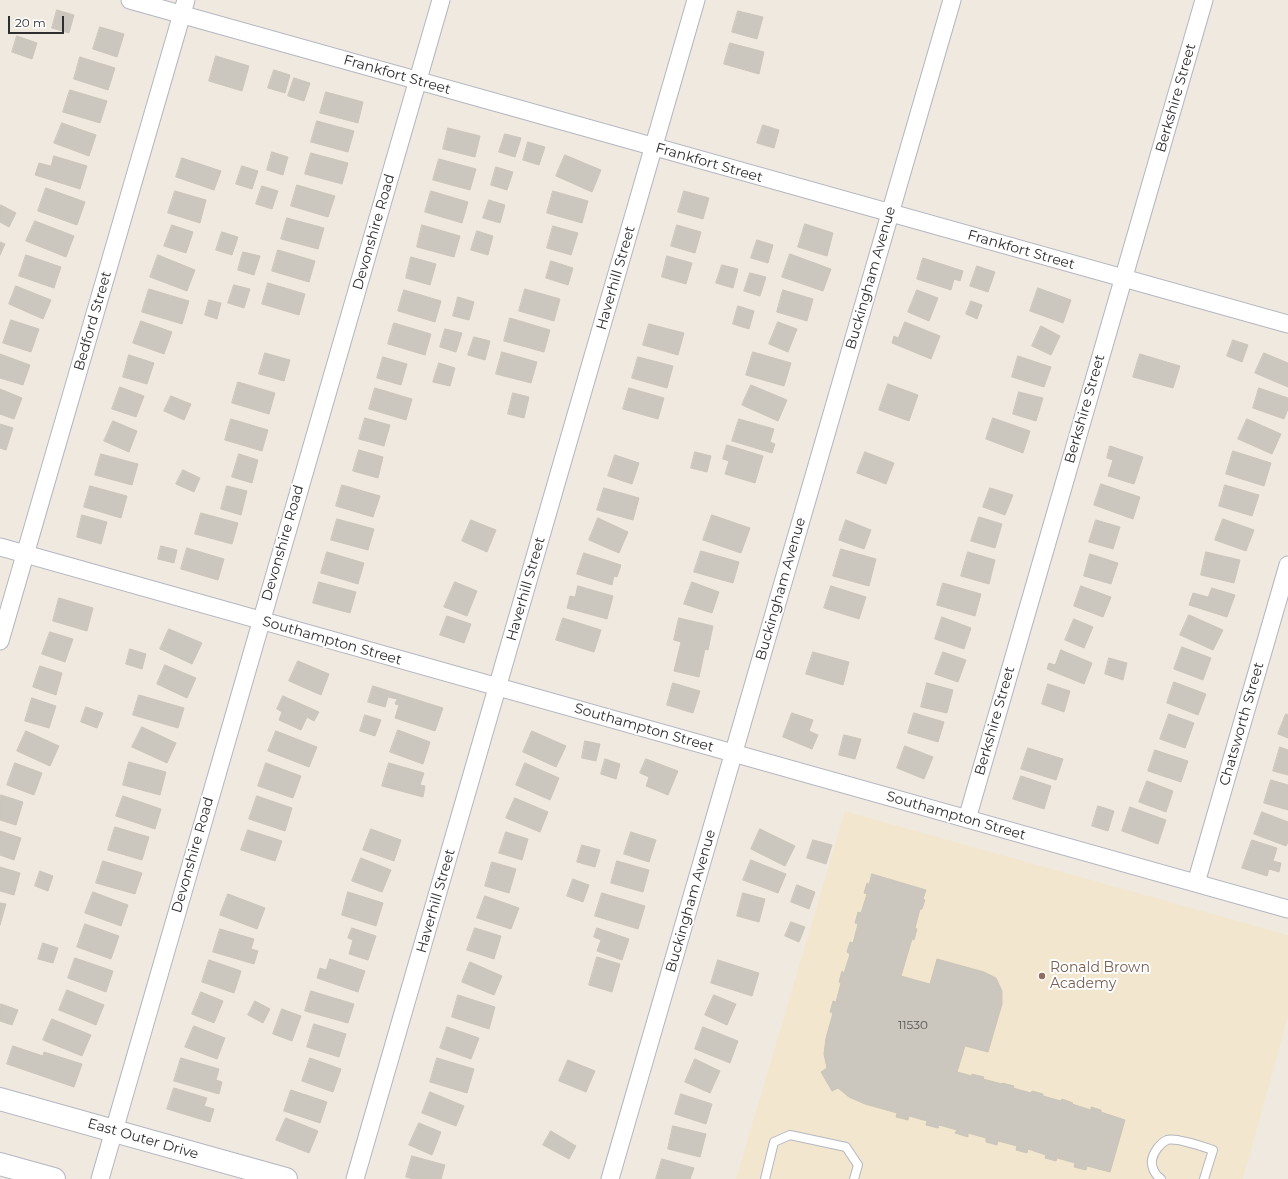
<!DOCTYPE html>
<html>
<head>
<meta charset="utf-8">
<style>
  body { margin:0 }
  #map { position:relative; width:1288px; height:1179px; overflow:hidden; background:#f0e9e0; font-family:Montserrat,sans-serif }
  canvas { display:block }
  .scale { position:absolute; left:8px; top:16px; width:56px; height:18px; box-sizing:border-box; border:2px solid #2e2e2e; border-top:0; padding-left:5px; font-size:12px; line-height:14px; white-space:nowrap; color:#2e2e2e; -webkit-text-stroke:3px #fff; paint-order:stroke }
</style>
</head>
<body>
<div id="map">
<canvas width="1288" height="1179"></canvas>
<div class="scale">20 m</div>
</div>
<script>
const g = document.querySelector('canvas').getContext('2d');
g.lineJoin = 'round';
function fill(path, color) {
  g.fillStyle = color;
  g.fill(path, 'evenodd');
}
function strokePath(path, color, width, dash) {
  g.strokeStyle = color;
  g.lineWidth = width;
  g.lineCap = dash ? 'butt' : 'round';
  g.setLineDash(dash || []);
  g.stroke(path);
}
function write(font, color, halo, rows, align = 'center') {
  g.font = font + ' Montserrat,sans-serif';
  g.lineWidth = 4;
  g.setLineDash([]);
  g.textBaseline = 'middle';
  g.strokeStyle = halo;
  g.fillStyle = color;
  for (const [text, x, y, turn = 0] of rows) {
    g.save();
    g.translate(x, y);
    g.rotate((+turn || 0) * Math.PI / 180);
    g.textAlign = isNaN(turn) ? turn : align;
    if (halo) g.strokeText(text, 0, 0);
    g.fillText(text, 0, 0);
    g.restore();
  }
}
const education = new Path2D(`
  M845 811 1288 935V1017L1243 1179H736Z`);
const building = new Path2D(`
  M57 10 74 15 69 33 52 28Z
  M738 11 763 17 757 39 732 32Z
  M100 27 124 34 117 57 93 49Z
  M17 36 37 43 32 59 12 52Z
  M730 43 764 52 759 74 724 64Z
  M216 56 249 66 242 91 209 81Z
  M80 57 115 68 108 90 74 79Z
  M274 70 290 75 285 93 268 88Z
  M294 78 310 83 304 101 288 96Z
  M70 90 107 101 100 123 63 112Z
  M326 92 363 102 358 123 320 113Z
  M317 121 354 131 348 152 311 142Z
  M62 123 96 135 89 156 54 143Z
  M763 125 779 130 774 148 757 143Z
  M448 128 480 136 475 157 443 149Z
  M505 134 521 138 515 157 499 152Z
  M528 142 545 147 539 165 523 160Z
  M272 152 288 157 283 175 267 170Z
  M311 153 348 163 342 184 305 174Z
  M565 155 601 170 592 192 556 176Z
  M54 156 87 166 80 189 35 175 39 163 51 166Z
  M182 158 221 171 214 190 176 177Z
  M439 159 476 169 470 190 433 180Z
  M242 166 258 171 252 189 236 184Z
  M496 167 513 172 507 190 491 185Z
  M297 185 335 196 328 217 291 206Z
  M262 186 278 191 272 209 256 204Z
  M46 188 85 202 77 225 38 211Z
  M175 191 206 200 200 223 168 213Z
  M431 191 468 202 462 223 425 212Z
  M553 191 588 201 582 223 547 213Z
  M684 191 709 198 703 219 678 212Z
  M489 200 505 205 500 223 483 218Z
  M1 205 16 213 9 227 0 222V207Z
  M287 218 324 228 318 249 281 239Z
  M35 221 74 236 66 257 26 241Z
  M805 224 833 233 827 256 798 247Z
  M172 225 193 232 186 253 164 246Z
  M422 225 460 236 454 257 417 247Z
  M677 225 701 232 695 253 671 246Z
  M553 226 578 233 571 255 547 248Z
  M477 231 493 236 488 255 471 250Z
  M222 232 238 237 232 255 216 250Z
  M757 240 773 245 768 263 751 258Z
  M0 242 5 244 0 255Z
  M278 250 315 261 309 282 272 271Z
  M243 252 260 256 254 275 238 270Z
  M790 254 831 269 823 291 782 277Z
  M26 255 61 267 54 288 19 276Z
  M158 255 195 270 187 291 150 277Z
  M667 256 692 263 686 284 662 277Z
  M411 257 436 264 430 285 406 278Z
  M923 258 963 271 960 281 954 279 951 290 917 279Z
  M551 261 573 268 568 285 546 278Z
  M722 265 738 269 733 288 716 283Z
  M977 266 995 272 988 292 970 286Z
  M750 273 766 277 760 296 744 291Z
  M268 283 305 294 299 315 262 304Z
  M234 285 250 289 244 308 228 303Z
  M16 286 51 300 43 319 9 304Z
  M1038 288 1071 300 1063 323 1030 311Z
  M149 289 189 301 182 324 142 312Z
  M525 289 560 299 554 321 519 311Z
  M404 290 441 301 435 322 398 311Z
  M783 290 813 299 807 321 777 312Z
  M917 290 938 298 929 321 908 312Z
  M458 297 474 302 469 320 453 316Z
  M209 300 221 303 217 319 205 315Z
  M971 301 982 305 977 319 966 314Z
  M738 306 754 311 749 329 733 324Z
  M510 318 550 330 544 352 504 341Z
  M11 320 39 329 31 352 3 343Z
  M141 321 172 332 164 354 133 343Z
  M778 322 797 329 788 352 769 344Z
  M905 322 940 336 931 359 892 343 894 336 898 338Z
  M394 323 431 334 425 355 388 344Z
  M649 324 684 333 678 355 643 345Z
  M1041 326 1060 336 1051 355 1032 346Z
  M445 329 462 333 456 352 440 347Z
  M474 337 490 341 485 360 468 355Z
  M1233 340 1248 345 1242 362 1227 356Z
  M502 352 537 362 531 383 496 374Z
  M753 352 791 363 784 386 746 375Z
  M265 353 290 360 284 381 259 374Z
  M1264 353 1288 363V387L1255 373Z
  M0 354 30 365 23 385 0 378Z
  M1140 354 1180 366 1173 388 1133 377Z
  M129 355 154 363 147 384 123 377Z
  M1018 356 1051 367 1044 387 1012 377Z
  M383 357 407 364 401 385 377 378Z
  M638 357 673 366 667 388 632 378Z
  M439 363 455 368 450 386 433 382Z
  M238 382 275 393 269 414 232 403Z
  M888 384 918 395 909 421 879 410Z
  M751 385 787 400 778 421 742 405Z
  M120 387 144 396 136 417 112 409Z
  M375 388 412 399 406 420 369 409Z
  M629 388 664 398 658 419 623 409Z
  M1259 388 1288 398V409L1284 419 1253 408Z
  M0 389 22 398 14 419 0 414Z
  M1019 392 1043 398 1036 421 1013 414Z
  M513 393 529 397 524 418 508 414Z
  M171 396 191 404 184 420 164 411Z
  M365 418 390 425 384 446 359 439Z
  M993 418 1030 431 1023 453 986 439Z
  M231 419 268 430 262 451 225 440Z
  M739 419 774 429 770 442 775 444 772 453 732 441Z
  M1247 419 1281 434 1272 454 1238 439Z
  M113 421 137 431 129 452 104 441Z
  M0 424 13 428 6 450 0 448Z
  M727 445 763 456 755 483 725 474 729 461 723 459Z
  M1110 446 1143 457 1134 484 1108 476 1113 460 1107 458Z
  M359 450 383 457 378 478 353 471Z
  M1233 451 1271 463 1264 486 1226 474Z
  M695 452 711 456 707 472 691 468Z
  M865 452 894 463 886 484 857 473Z
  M101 454 138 464 132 485 95 475Z
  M239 454 258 460 252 483 232 477Z
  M615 455 639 463 632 484 608 476Z
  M183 470 200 478 194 492 176 484Z
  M1101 484 1140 497 1133 519 1094 505Z
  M342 485 380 496 373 517 336 506Z
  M1225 485 1259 495 1252 516 1219 506Z
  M90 486 127 496 121 518 84 507Z
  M227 486 247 491 241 515 221 509Z
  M604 488 639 498 633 520 597 510Z
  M990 488 1013 495 1005 515 983 507Z
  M201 513 238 523 232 544 195 534Z
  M82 515 107 522 101 544 77 537Z
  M712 515 750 528 741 553 703 540Z
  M979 517 1002 524 995 548 971 541Z
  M598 518 628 532 619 553 589 540Z
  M337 519 374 529 368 550 331 540Z
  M1223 519 1254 530 1246 551 1215 540Z
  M471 520 496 530 487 552 462 541Z
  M846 520 871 530 864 549 839 540Z
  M1096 520 1120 527 1113 549 1089 542Z
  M161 546 177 550 174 563 158 559Z
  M187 548 224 559 218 580 181 569Z
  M841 549 876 559 869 586 833 576Z
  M701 551 739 562 733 583 694 572Z
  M327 552 364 563 358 584 321 573Z
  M968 552 995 560 989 584 961 576Z
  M1206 552 1240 560 1234 583 1201 575Z
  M584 553 621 565 617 577 614 576 612 585 577 574Z
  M1090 554 1118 563 1111 584 1084 576Z
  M319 582 356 592 350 613 313 603Z
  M455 582 477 591 467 616 444 607Z
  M692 582 719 592 712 613 684 604Z
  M943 583 981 594 975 616 937 605Z
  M578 586 613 596 607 619 567 608 570 596 575 597Z
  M831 586 866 597 859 619 824 608Z
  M1081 586 1111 597 1103 617 1074 606Z
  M1212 588 1235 595 1227 617 1189 605 1193 593 1208 597Z
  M59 598 93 608 87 631 53 621Z
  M1189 615 1223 630 1213 650 1180 635Z
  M447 616 471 624 464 643 440 635Z
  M942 617 971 628 964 649 935 639Z
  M563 618 601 630 594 652 556 640Z
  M679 618 713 626 708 650 705 649 699 677 674 671 681 642 674 640Z
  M1074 619 1093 627 1084 648 1065 640Z
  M169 629 202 643 192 664 160 649Z
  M50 632 73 639 65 662 42 654Z
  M1182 647 1211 658 1203 680 1174 669Z
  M130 649 146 654 142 669 126 664Z
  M1061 650 1092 663 1084 684 1047 669 1049 663 1055 665Z
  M813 652 849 662 843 685 806 674Z
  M943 652 966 660 958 682 935 674Z
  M1109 658 1127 663 1123 680 1105 674Z
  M298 661 329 674 321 695 289 681Z
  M165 665 196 678 187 698 157 684Z
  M40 666 62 673 56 695 33 687Z
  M1174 682 1206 694 1198 715 1167 703Z
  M673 683 700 691 693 713 667 705Z
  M927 683 953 690 947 713 921 707Z
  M1048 684 1070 691 1064 712 1042 704Z
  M373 686 443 708 435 731 395 718 399 705 395 704 397 699 388 697 385 707 368 702Z
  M139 695 184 708 178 728 133 715Z
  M283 696 319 712 314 721 307 717 301 730 279 720 282 712 277 709Z
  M32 698 56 706 49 728 25 721Z
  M86 707 103 713 97 728 81 722Z
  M792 713 813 720 809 731 818 735 812 749 783 737Z
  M914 713 944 722 938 742 908 733Z
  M1169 714 1194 723 1185 748 1160 739Z
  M1286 714 1288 715V738L1278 734Z
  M365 715 381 720 375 736 360 731Z
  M142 727 176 743 167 763 132 747Z
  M398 730 430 742 423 764 390 752Z
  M26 731 59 746 50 766 17 751Z
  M276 731 317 747 309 767 268 751Z
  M532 731 566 746 556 767 523 752Z
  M844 735 861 739 855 759 839 755Z
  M585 741 600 744 596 761 582 758Z
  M905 746 933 757 924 779 897 768Z
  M1280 747 1288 750V775L1273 771Z
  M1028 748 1063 759 1056 780 1021 769Z
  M1155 750 1188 761 1181 782 1148 771Z
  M605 759 620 764 616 779 601 774Z
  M646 759 678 771 668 795 646 786 649 777 640 773Z
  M129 762 166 772 160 795 123 785Z
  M15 763 42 773 34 795 7 785Z
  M266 763 301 776 293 798 258 786Z
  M389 763 424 773 420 785 425 786 423 797 382 786Z
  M525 763 559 778 550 800 516 785Z
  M1021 776 1051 786 1044 809 1013 799Z
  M1271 780 1288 785V810L1264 803Z
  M1147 781 1173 791 1166 812 1139 802Z
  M1 795 23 802 16 825 0 820V799Z
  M123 796 161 809 155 829 116 816Z
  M257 796 292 808 285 831 249 819Z
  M515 798 548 812 540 832 506 818Z
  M1098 806 1114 811 1108 831 1092 826Z
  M1130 807 1166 820 1158 844 1122 831Z
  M1262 812 1288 822V842L1286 846 1254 834Z
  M115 827 149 837 142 860 108 850Z
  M371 829 401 840 394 861 363 850Z
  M760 829 795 846 785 866 751 849Z
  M248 830 282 841 275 861 241 850Z
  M0 831 21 838 14 860 0 855Z
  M506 832 528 839 522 860 499 853Z
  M631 832 656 840 649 862 624 854Z
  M813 840 832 845 826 864 807 858Z
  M1252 840 1277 848 1273 861 1281 863 1279 872 1269 869 1267 876 1242 868Z
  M582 845 600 850 595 867 577 862Z
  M361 858 391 870 382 892 352 881Z
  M751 860 786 874 778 893 743 880Z
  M103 861 142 873 135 894 96 883Z
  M617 861 649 870 643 892 611 883Z
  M492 862 516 869 509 893 485 886Z
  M0 867 20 873 14 895 0 891Z
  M40 871 53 876 48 891 35 886Z
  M872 874 926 890 923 899 925 900 922 909H920L915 928 917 929 914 940 912 939 901 976 930 984 937 959 984 972 996 978 1002 991V1004L988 1052 965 1046 957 1072 972 1076V1074L984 1077 983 1079 1002 1084V1083L1014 1086 1013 1088 1031 1093 1032 1091 1043 1094V1096L1061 1101 1062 1099 1073 1103 1072 1104 1091 1110V1107L1101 1110V1112L1125 1120 1110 1172 1087 1166 1086 1170 1074 1167 1075 1163 1057 1158 1056 1161 1045 1158 1046 1155 1028 1149 1027 1153 1016 1150 1017 1146 998 1141 997 1145 986 1142V1138L968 1133V1137L955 1133 957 1130 939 1125 938 1128 926 1125 927 1121 909 1116 908 1120 896 1117 897 1113 865 1104 849 1097 838 1088 832 1091 821 1072 827 1068 824 1054 826 1038 833 1013 830 1012 833 1001 836 1002 841 983 839 982 842 971 844 973 850 954 847 952 850 942 853 943 858 924 855 923 858 912 861 913 867 894 864 893 867 883 869 884Z
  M573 879 589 885 583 902 567 896Z
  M797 885 815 892 809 909 791 902Z
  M93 892 128 905 121 926 85 913Z
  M348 892 383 903 376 926 342 915Z
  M602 893 645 906 638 929 595 916Z
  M743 893 765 899 759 922 737 916Z
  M228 894 265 908 257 929 220 915Z
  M485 896 519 908 511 929 477 918Z
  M0 903 6 904 0 925Z
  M791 922 805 927 799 942 785 936Z
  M85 924 119 936 111 959 77 947Z
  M352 928 376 936 368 960 349 954 353 940 348 938Z
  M475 928 501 936 494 959 467 950Z
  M597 928 629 939 622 960 597 951 601 940 594 937Z
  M220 929 254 939 251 949 258 951 254 964 213 952Z
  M43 943 58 948 53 963 38 959Z
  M597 957 620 964 612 992 589 985Z
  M75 958 113 971 106 992 68 978Z
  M330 959 365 971 358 992 317 978 320 968 326 970Z
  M209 960 241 971 234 993 202 982Z
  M718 960 759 973 752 996 711 983Z
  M470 962 502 976 494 995 462 982Z
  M67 990 104 1005 96 1025 59 1010Z
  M311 991 354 1004 348 1023 305 1011Z
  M201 992 223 1001 214 1023 192 1014Z
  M458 995 495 1007 489 1029 452 1017Z
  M714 995 736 1004 727 1025 705 1015Z
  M255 1001 270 1009 263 1023 248 1015Z
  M1 1004 18 1010 12 1025 0 1021V1008Z
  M282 1009 301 1016 292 1041 273 1034Z
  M52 1019 91 1035 82 1056 43 1040Z
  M314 1024 346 1034 339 1057 307 1047Z
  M194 1026 225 1038 217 1059 185 1047Z
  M447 1027 479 1038 471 1059 440 1048Z
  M703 1027 738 1041 730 1063 695 1049Z
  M13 1046 43 1056 44 1052 82 1064 74 1087 7 1064Z
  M181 1058 219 1069 216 1080 222 1082 219 1094 174 1081Z
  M310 1058 341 1069 333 1092 302 1081Z
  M437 1058 474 1069 467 1093 430 1082Z
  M695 1059 720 1071 710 1093 685 1082Z
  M568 1060 595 1071 586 1092 559 1081Z
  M174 1088 207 1098 204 1106 214 1109 210 1122 167 1109Z
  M291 1090 327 1102 320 1123 284 1111Z
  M430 1092 464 1106 456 1126 422 1113Z
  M681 1094 712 1104 706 1124 675 1114Z
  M286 1118 318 1131 309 1153 276 1140Z
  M419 1123 441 1132 432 1155 409 1145Z
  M673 1126 706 1134 700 1157 668 1149Z
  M551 1131 576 1146 569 1159 543 1145Z
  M412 1156 445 1165 441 1179H414L406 1177Z
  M662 1159 694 1168 690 1179H656Z`);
const lane = new Path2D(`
  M765 1179 774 1142 790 1135 846 1147 858 1165 854 1179
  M1161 1179C1155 1175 1151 1167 1152 1160 1153 1153 1160 1143 1167 1140 1176 1137 1204 1147 1213 1150L1204 1179`);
const street = new Path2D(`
  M130 0 1288 324
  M0 547 1288 909
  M0 641 186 0
  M967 819 1204 0
  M1196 883 1288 565
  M100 1179 441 0
  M355 1179 696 0
  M610 1179 952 0`);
const secondary = new Path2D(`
  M0 1099 286 1179
  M0 1164 54 1179`);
const markers = [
  [1042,976,4,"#8d6e63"]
];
const numberNames = [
  ["11530",913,1025]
];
const streetNames = [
  ["Frankfort Street",397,75,16],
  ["Berkshire Street",1176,98,-74],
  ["Frankfort Street",709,163,16],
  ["Devonshire Road",374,232,-74],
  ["Frankfort Street",1021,250,16],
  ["Haverhill Street",616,278,-74],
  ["Buckingham Avenue",871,278,-74],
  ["Bedford Street",93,321,-74],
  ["Berkshire Street",1085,409,-74],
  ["Devonshire Road",283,543,-74],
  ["Haverhill Street",526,589,-74],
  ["Buckingham Avenue",781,589,-74],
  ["Southampton Street",332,641,16],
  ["Berkshire Street",995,721,-74],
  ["Chatsworth Street",1242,724,-74],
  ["Southampton Street",644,728,16],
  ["Southampton Street",956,816,16],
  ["Devonshire Road",193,855,-74],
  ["Haverhill Street",436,901,-74],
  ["Buckingham Avenue",691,901,-74],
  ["East Outer Drive",143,1139,16]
];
const educationNames = [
  ["Ronald Brown",1050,968],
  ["Academy",1050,984]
];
fill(education, '#f2e7ce');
fill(building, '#cbc7be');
strokePath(building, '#ccc5b9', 1);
strokePath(lane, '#b4b6c2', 10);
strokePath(street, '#b4b6c2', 19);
strokePath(secondary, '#b4b6c2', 24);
strokePath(lane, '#fff', 8);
strokePath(street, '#fff', 17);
strokePath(secondary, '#fff', 22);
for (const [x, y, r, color] of markers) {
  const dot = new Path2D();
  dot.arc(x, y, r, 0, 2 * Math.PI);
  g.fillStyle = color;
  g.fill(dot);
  strokePath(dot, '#fff', 1.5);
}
write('12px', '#555452', null, numberNames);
write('14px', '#2e2e2e', '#fff', streetNames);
write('14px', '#785e54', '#fff', educationNames, 'left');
</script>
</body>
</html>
